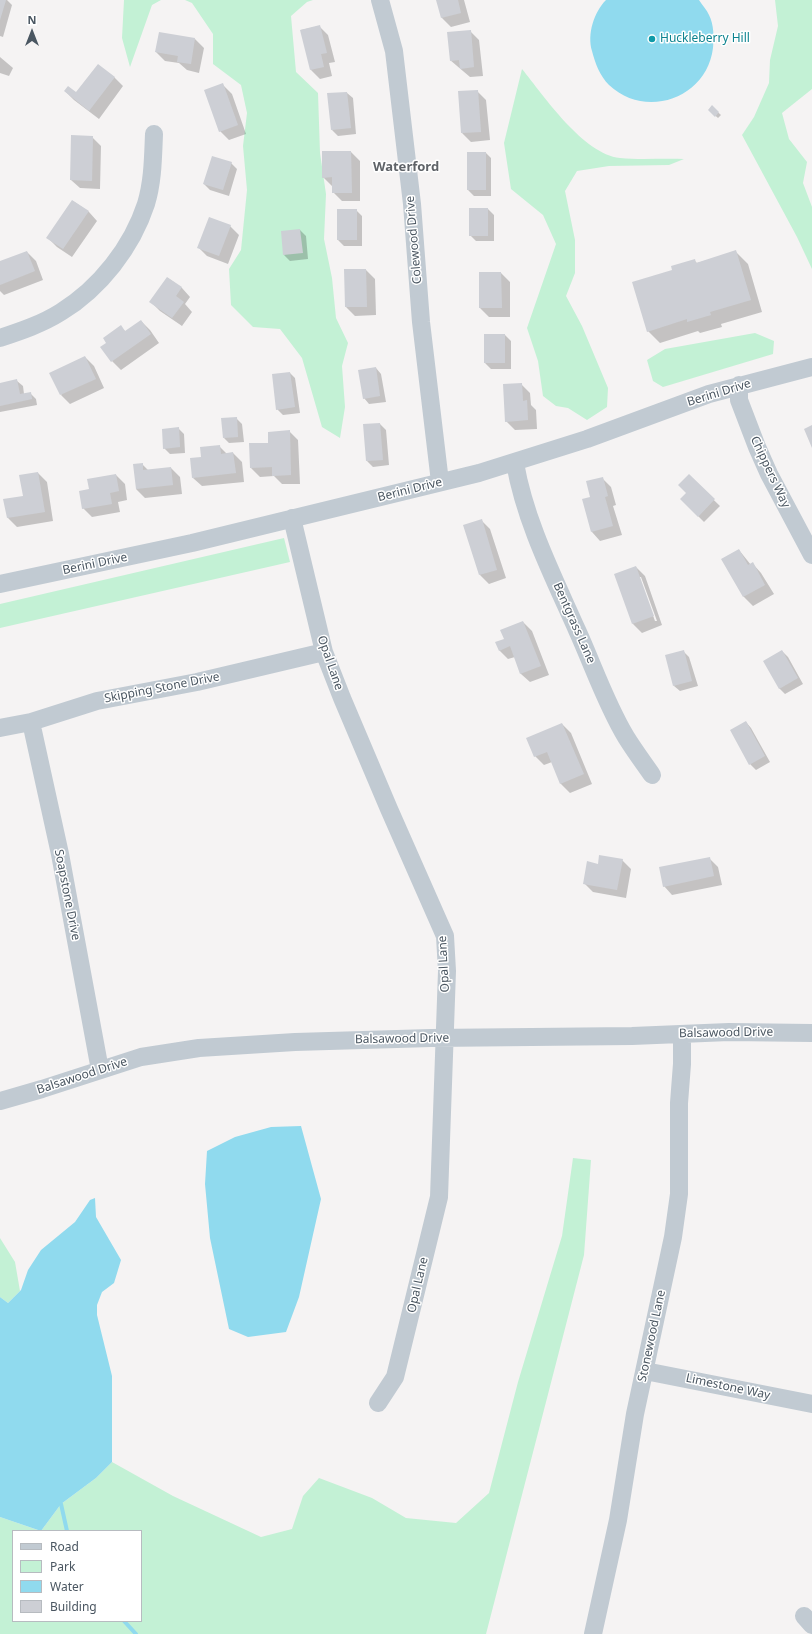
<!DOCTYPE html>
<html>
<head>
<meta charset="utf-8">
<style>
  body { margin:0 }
  #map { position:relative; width:812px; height:1634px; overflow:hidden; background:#f5f3f3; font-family:"Noto Sans",sans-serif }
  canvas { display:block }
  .legend { position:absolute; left:12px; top:1530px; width:130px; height:92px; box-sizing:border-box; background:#fff; border:1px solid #b7bbc0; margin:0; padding:5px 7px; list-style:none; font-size:12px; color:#4a5661 }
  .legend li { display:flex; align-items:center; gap:8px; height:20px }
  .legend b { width:20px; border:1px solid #b7bbc0 }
  .north { position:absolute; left:12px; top:12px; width:40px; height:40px; -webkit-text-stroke:3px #fff; paint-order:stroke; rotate:0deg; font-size:11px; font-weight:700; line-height:16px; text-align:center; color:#4a5661 }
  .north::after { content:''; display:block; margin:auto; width:14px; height:18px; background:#4a5661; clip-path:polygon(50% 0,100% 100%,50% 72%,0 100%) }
</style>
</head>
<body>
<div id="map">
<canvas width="812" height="1634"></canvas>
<ul class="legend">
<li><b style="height:5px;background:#c1cad2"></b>Road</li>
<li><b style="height:11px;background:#c3f1d5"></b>Park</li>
<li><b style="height:11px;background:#90daee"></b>Water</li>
<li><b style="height:11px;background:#cdcfd5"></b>Building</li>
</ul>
<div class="north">N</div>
</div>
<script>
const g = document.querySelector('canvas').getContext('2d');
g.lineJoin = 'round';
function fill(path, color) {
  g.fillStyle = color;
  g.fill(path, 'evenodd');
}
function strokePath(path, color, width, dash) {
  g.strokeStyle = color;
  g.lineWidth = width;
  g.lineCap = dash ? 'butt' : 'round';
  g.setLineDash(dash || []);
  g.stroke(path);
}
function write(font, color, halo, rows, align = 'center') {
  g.font = font + ' "Noto Sans",sans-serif';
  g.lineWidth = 3;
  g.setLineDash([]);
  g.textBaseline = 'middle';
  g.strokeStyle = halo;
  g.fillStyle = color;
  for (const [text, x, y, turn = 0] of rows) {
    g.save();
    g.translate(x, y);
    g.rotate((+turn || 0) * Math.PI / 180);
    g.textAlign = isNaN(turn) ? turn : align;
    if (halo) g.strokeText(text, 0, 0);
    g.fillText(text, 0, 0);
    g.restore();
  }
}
const green = new Path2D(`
  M124 0H161L152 5 130 67 122 38Z
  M185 0H313L307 2 291 16 296 72 318 93 320 153 326 194 324 239 332 278 336 318 348 343 342 366 345 407 340 438 322 427 302 358 280 329 253 327 231 305 229 269 241 250 247 190 243 146 247 113 241 85 213 64V34L192 3Z
  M775 0H812V89L782 113 789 139 807 162 803 183 812 207V269L797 237 742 135 754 117 769 83 770 60 778 26Z
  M522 69C544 96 583 154 620 158 641 160 663 158 684 159L669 165 609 166 577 171 565 191 575 240V273L566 296 582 326 608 388 607 407 587 420 568 408 556 406 543 396 538 361 527 328 556 244 543 215 511 189 504 143Z
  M755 333 774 341 773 354 663 387 653 381 647 360 665 349Z
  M284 538 290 562 0 628V604Z
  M573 1158 591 1160 584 1255 486 1634H0V1517L41 1531 61 1504 96 1478 112 1462 173 1496 261 1537 292 1529 303 1496 319 1478 372 1498 406 1518 456 1523 489 1493 518 1382 562 1236ZM13 1531H141V1621H13Z
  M0 1238 15 1262 20 1291 8 1303 0 1297Z`);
const water = new Path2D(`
  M606 0H699C702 5 707 10 709 15 714 25 714 37 713 48 707 98 646 120 609 85 600 76 595 63 592 51 587 34 594 12 606 0Z
  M301 1126 321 1199 299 1297 286 1332 248 1337 229 1329 210 1238 205 1184 207 1151 235 1137 271 1127Z
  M95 1198 96 1217 121 1260 114 1283 102 1292 97 1305V1315L112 1376V1462L96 1478 61 1504 41 1531 0 1517V1297L8 1303 21 1290 28 1270 41 1250 75 1222 90 1200Z`);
const shadow = new Path2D(`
  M0 0H7L12 5 3 37 0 36Z
  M437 0H464L470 22 451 27 442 18Z
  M319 26 328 35 335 62 329 63 332 76 320 79 311 70 301 30Z
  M470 31 479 40 483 76 470 77 450 60Z
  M195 39 204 48 199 73 187 70 179 63 165 61 156 52Z
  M0 57 13 68 9 76 0 73Z
  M114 77 123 86 99 119 74 100 65 91 77 93Z
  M223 85 232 94 246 134 229 140 220 131Z
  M477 91 486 100 490 140 471 142 462 133 459 92Z
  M347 93 353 98 356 134 338 136 332 130Z
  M712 107 721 115 718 118 709 110Z
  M92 137 101 146 100 189 80 188 71 180Z
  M351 152 360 161V201H342L333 192 332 186 323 177Z
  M486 153 491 158V196H474L468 190Z
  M231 163 237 169 229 196 210 190 204 184Z
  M73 201 89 212 97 221 72 257 57 247 48 238Z
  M470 209H488L494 215V241H476L470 235Z
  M356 210 362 216V246H344L338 240Z
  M230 226 239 235 228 264 207 256 198 247Z
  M300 230 306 236 308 259 290 261 284 255Z
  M27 252 36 261 43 280 4 295 0 291V262Z
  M736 252 748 264 762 312 721 324 722 327 700 333 698 331 660 343 648 331 674 270 694 260 697 263Z
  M366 270 375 279 376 315 355 316 346 307Z
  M501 273 510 282V317H489L480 308Z
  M168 278 182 288 190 297 185 304 192 312 182 326 160 311 151 302Z
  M141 321 150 330 159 343 121 370 112 361 107 343 121 327 126 332Z
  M505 335 511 341V369H491L485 363Z
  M85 357 94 366 104 388 70 404 61 395Z
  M376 368 381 374 386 402 369 404 364 398Z
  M290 373 295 378 300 413 283 415 277 409Z
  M17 381 23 386 24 394 30 393 36 399 37 405 0 412V384Z
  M521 384 530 393 531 405 536 410 537 429 515 430 506 421Z
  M236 418 242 424 244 442 229 443 224 438Z
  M380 424 386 430 389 465 373 467 367 461Z
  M178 428 184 434 185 453 170 454 164 448Z
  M289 431 298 440 300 484H282L274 476 260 477 251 468 269 444Z
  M219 446 227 454 233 453 242 462 244 482 202 486 193 478 202 458Z
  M142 464 149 471 171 468 180 477 182 494 145 498 136 489Z
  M38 473 47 482 53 521 17 527 8 518 5 500 24 497Z
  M116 475 125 484 127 500 118 502 120 512 92 517 83 508 90 490Z
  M689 476 720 506 704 522 681 499 688 493Z
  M602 478 611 487 616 505 613 506 622 535 600 541 592 532V498Z
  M481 520 490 529 506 578 489 584 480 575Z
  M739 550 751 565 753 564 761 573 774 594 753 606 744 597 723 559Z
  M636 567 645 576 662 625 642 633 633 624 615 575ZM639 577H641L657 621H655Z
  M523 622 532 631 549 675 530 682 521 674 515 657 508 659 499 650 505 640Z
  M683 651 689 657 698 686 680 691 674 686Z
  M782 651 788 657 803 684 785 694 779 688Z
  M746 722 751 728 770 762 756 770 750 764Z
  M562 724 571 733 592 784 570 793 561 784 552 762 544 765 535 756Z
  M709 858 718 867 722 885 672 895 664 886Z
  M622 860 631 869 626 898 593 892 584 883Z`);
const stream = new Path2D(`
  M61 1504 67 1531
  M124 1621 136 1634`);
const building = new Path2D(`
  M0 0H6L0 20Z
  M436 0H458L461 13 441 18Z
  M320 25 327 53 321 54 324 67 310 70 300 30Z
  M471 30 474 67 460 69 459 60 450 61 447 32Z
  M159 32 195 38 191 64 177 62 178 56 155 52Z
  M98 64 115 77 89 111 64 91 68 86 76 92Z
  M223 83 238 125 219 132 204 90Z
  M478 90 481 132 461 133 458 91Z
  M347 92 351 128 331 130 327 93Z
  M712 105 719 112 715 117 708 110Z
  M71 135 93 136 92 181 70 180Z
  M322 151H351L352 193H332V177L322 178Z
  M467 152H486V190H467Z
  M212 156 232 162 223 190 203 184Z
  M72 200 89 211 63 249 46 238Z
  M469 208H488V236H469Z
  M337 209H357V240H337Z
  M209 217 231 225 219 256 197 248Z
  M300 229 303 253 283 255 281 231Z
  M736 250 751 300 710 312 711 315 687 322V319L647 332 632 282 672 270 671 266 695 259 696 263Z
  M27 251 35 271 0 285V261Z
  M344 269H366L367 307H345Z
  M479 272H501L502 308H479Z
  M167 277 182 287 176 296 184 302 172 318 149 302Z
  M141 320 151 334 111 362 100 347 106 343 103 338 121 325 125 331Z
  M484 334H505V363H484Z
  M85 356 96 379 60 395 49 373Z
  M376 367 380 396 363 399 358 370Z
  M290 372 295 407 276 410 272 374Z
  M17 379 20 394 31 392 32 399 0 406V383Z
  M522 383 523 401 527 400 528 420 505 422 503 384Z
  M237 417 238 437 223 438 221 418Z
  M380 423 383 460 366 461 363 424Z
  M812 425V448L804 429Z
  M179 427 180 447 163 449 162 429Z
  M290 430 291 475 272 476V467L250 468 249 443H268V432Z
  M220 445 221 454 233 452 236 473 192 478 190 458 201 457 200 447Z
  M143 463V470L171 467 173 485 136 489 133 464Z
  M38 472 45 512 7 518 3 499 23 496 19 475Z
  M116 474 119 491 110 493 112 504 82 509 79 491 89 489 87 479Z
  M689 474 715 499 698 517 680 499 686 493 678 485Z
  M603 477 608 496 605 497 613 526 591 532 582 499 590 497 586 481Z
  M482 519 497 570 479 575 463 525Z
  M739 549 748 565 753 562 765 585 743 597 721 559Z
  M636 566 654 616 632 624 614 574Z
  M523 621 541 666 520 674 510 646 499 651 495 642 504 639 500 630Z
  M684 650 692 681 673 686 665 655Z
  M782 650 798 678 779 689 763 661Z
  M746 721 765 756 749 765 730 730Z
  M562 723 584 774 560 784 547 752 534 757 526 738Z
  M599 855 623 859 617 890 583 884 587 861 598 864Z
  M710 857 714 876 663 887 659 867Z`);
const minor = new Path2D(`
  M380 0 394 51 412 204 421 322 440 482
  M0 338C21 331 42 324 61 312 100 288 132 247 146 204 153 181 153 157 154 134
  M739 385V400L757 447 769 474 812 555
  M515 463C525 521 553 576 577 630 593 665 606 704 626 737 634 750 643 762 652 775
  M292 518 324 652 342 698 389 809 445 936 447 971 439 1197 395 1377 378 1403
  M0 584 192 543 479 473 587 439 709 394 812 367
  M31 722 60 854 100 1070
  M0 728 31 722 97 701 197 682 324 652
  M0 1101 42 1089 141 1057 199 1048 295 1042 431 1038 632 1036 729 1032 812 1033
  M645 1371 812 1404
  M804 1616 812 1625
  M593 1634 618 1520 635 1414 673 1237 679 1194V1103L682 1064V1034`);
const markers = [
  [652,39,4,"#0f9aa8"]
];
const cultureNames = [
  ["Huckleberry Hill",660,39]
];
const streetNames = [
  ["Colewood Drive",414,240,-95],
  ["Berini Drive",719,393,-17],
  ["Chippers Way",770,472,65],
  ["Berini Drive",410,490,-14],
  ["Berini Drive",95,564,-12],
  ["Bentgrass Lane",574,623,66],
  ["Opal Lane",330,663,71],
  ["Skipping Stone Drive",162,688,-11],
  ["Soapstone Drive",67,895,79],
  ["Opal Lane",444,964,-93],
  ["Balsawood Drive",726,1033,-1],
  ["Balsawood Drive",402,1039,-1],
  ["Balsawood Drive",82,1076,-18],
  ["Opal Lane",418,1285,-77],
  ["Stonewood Lane",652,1336,-78],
  ["Limestone Way",728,1387,12]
];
const neighbourhoodNames = [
  ["Waterford",406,167]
];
fill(green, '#c3f1d5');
fill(water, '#90daee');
fill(shadow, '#0003');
strokePath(stream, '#90daee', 4);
fill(building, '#cdcfd5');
strokePath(minor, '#c1cad2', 18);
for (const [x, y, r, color] of markers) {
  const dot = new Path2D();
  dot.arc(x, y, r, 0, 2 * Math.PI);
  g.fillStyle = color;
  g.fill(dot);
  strokePath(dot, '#fff', 1.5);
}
write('12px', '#0d838f', '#fff', cultureNames, 'left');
write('12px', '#4a5661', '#fff', streetNames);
write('bold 13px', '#5f6368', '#fff', neighbourhoodNames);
</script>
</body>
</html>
